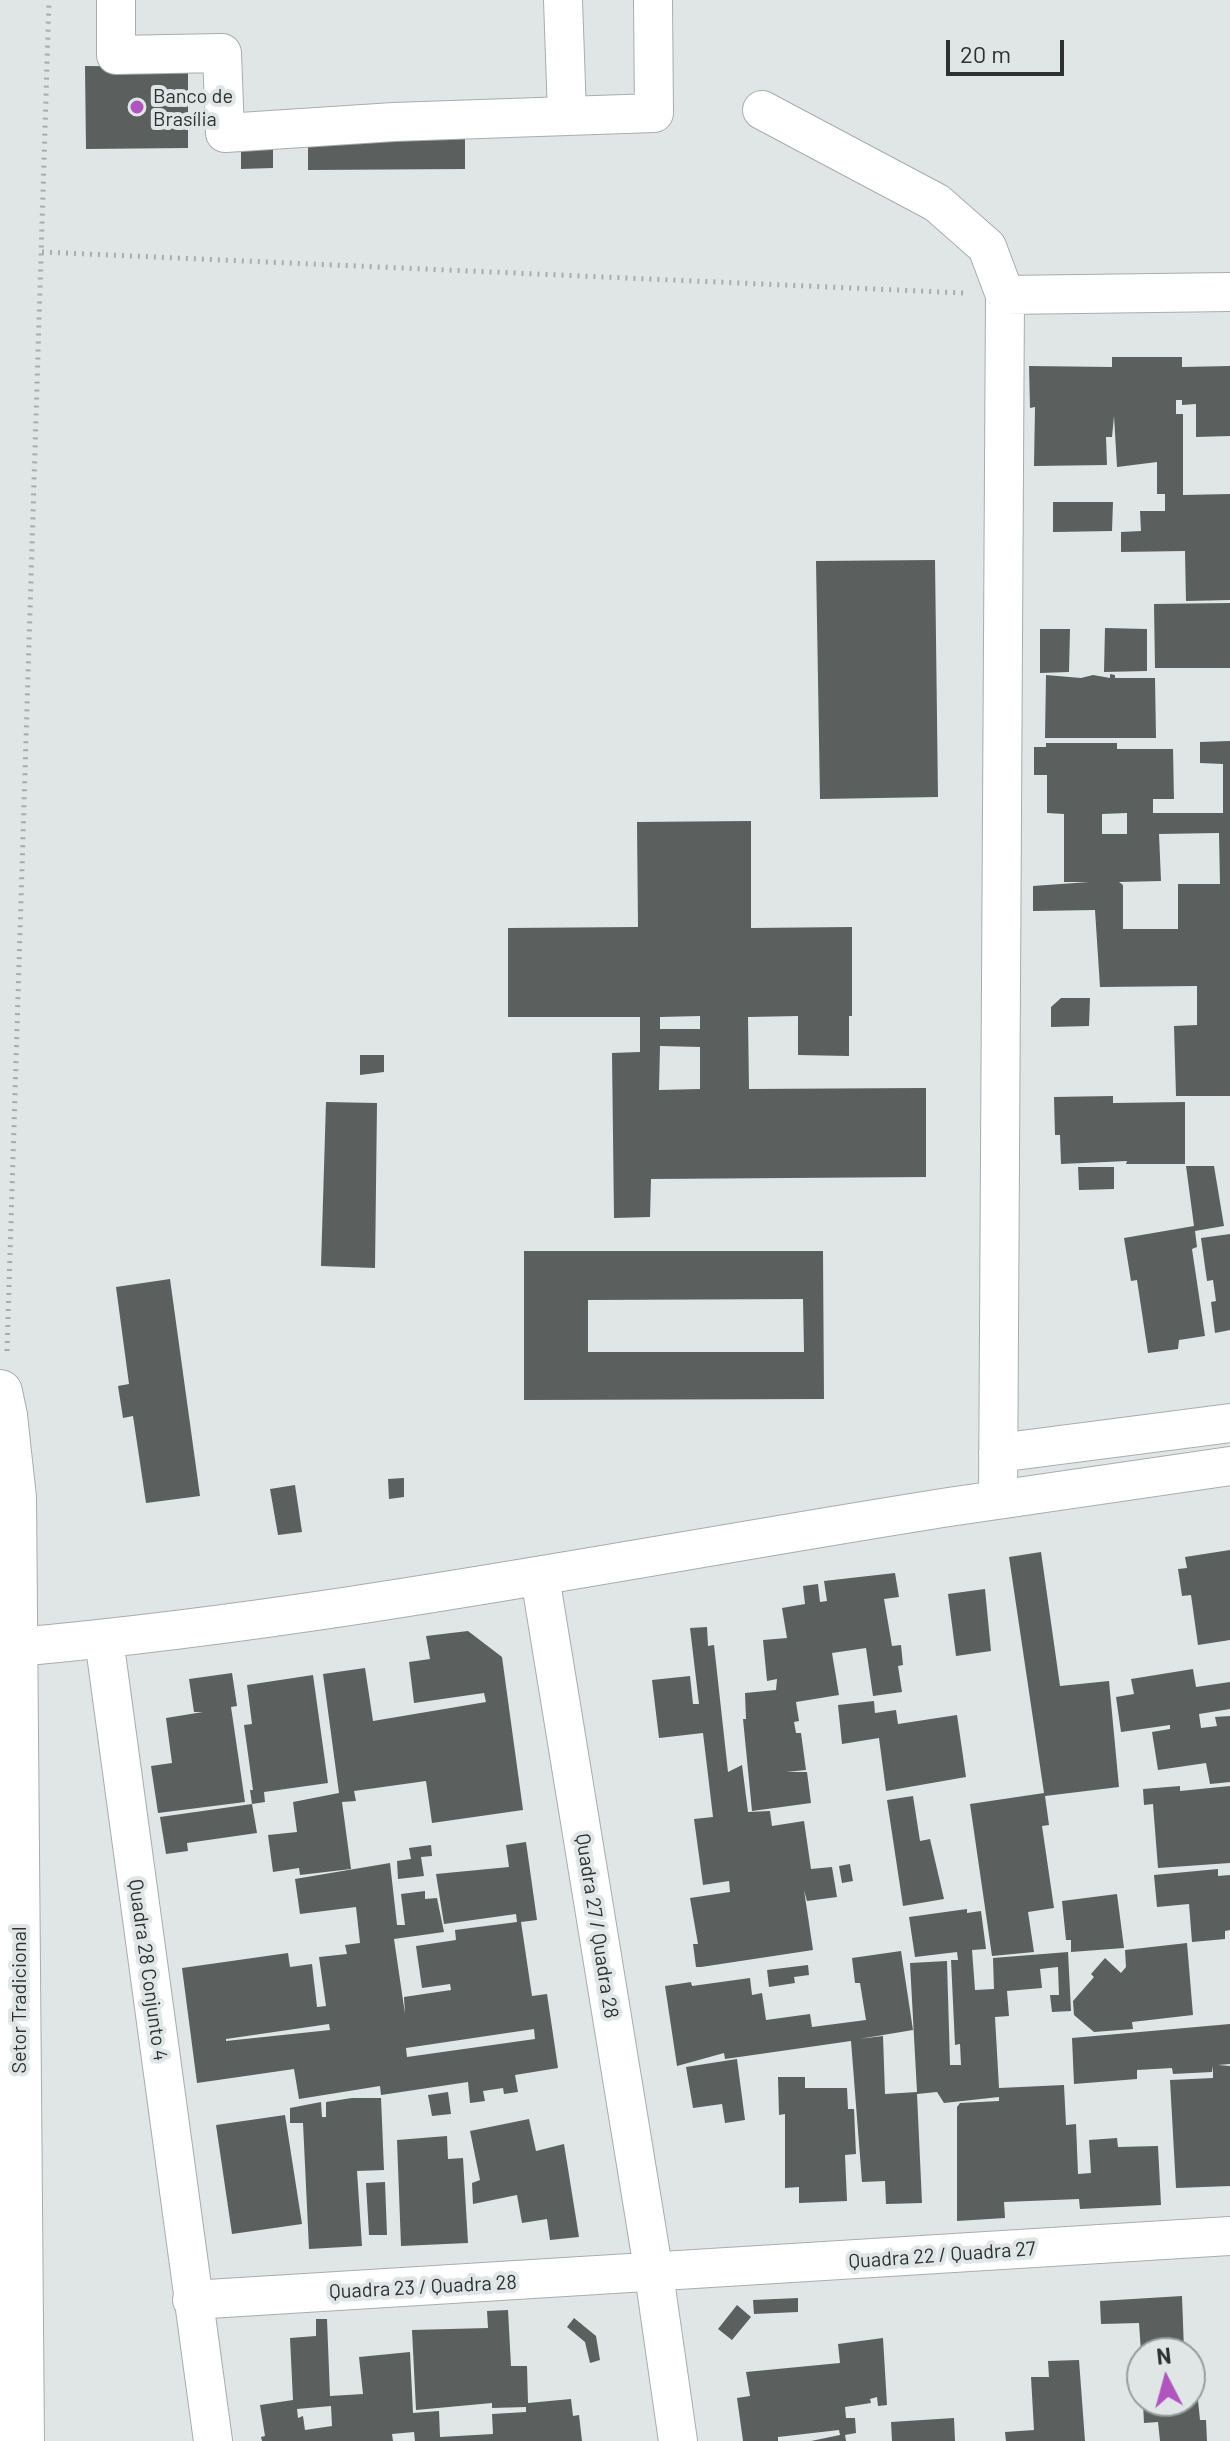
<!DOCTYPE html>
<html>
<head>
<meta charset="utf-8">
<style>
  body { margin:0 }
  #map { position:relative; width:1230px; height:2441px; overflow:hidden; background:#e0e6e5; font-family:Barlow,sans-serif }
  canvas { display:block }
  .north { position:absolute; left:1126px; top:2337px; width:80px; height:80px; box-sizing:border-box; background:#e0e6e5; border:2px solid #999e9d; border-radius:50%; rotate:354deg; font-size:22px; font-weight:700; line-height:32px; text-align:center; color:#2f3131 }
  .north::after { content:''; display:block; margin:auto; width:28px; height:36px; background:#b054be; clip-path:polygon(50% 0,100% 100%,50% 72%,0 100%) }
  .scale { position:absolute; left:946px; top:40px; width:118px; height:36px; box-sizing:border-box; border:4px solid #2f3131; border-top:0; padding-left:10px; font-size:24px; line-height:28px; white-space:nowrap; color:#2f3131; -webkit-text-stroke:6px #e0e6e5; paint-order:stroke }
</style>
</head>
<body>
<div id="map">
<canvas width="1230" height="2441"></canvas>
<div class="north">N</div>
<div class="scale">20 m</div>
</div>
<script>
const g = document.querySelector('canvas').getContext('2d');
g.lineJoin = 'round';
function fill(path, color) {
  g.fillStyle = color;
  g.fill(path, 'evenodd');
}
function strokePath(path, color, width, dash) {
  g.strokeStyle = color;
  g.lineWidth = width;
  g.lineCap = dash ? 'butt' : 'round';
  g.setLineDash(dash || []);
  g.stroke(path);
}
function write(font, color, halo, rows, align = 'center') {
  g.font = font + ' Barlow,sans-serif';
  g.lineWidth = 8;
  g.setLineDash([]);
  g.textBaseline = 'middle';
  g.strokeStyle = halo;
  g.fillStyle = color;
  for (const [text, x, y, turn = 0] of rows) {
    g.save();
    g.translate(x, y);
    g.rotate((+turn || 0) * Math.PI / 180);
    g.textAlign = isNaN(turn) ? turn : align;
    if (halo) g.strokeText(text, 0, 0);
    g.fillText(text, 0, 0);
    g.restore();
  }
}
const building = new Path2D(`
  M85 66 188 67V148L86 149Z
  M465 125V169L308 170V126Z
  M241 132H273V168L241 169Z
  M1112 357H1182V367L1230 366V436L1196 437V404L1182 405V400H1176V414H1183V495L1230 494V600L1186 601 1185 551 1121 552V532L1141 531 1140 511H1165V494H1157V462L1117 467 1114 416 1112 437H1106L1107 465 1034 466 1035 407 1030 408 1029 366 1112 367Z
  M1053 502H1113L1112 531 1053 532Z
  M935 560 938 797 820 799 816 561Z
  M1230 603V668H1155L1154 604Z
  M1105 628 1147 629V671L1104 672Z
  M1040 629H1070L1069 672 1040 673Z
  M1110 674 1115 675V678H1155L1156 738H1045L1046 675 1081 678 1093 675 1110 678Z
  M1230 741V1096H1176L1174 1026 1197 1025V986L1100 987 1095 910 1033 911V886L1089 882H1064V814L1047 813V775H1034V747H1046V743H1117V749H1173L1174 799H1153V813H1223V764L1200 763V742ZM1127 813V834H1102V814ZM1219 833 1220 884H1178V929H1123V885L1119 882 1161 881 1159 834Z
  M751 821V928L852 927V1016H849V1056L798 1055V1016L748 1017 749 1089 926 1088V1177L651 1179 650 1217 614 1218 612 1053 640 1052V1017H508V928L638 927 637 822ZM700 1016V1029H660V1017ZM660 1046 700 1047V1089L659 1090Z
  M1061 998H1090L1089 1026 1051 1027V1007Z
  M360 1055H384V1072L360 1075Z
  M1113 1096V1103L1185 1102V1164H1126L1127 1161 1061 1164 1060 1135H1055L1054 1097Z
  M326 1102 377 1103 375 1268 321 1266Z
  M1186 1166H1214L1224 1226 1195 1231 1197 1247 1192 1249 1205 1336 1179 1340 1178 1349 1148 1353 1137 1280 1131 1281 1124 1238 1194 1226Z
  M1078 1167H1114V1189L1079 1190Z
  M1230 1234V1330L1215 1333 1211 1302 1216 1301 1213 1280 1207 1281 1201 1238Z
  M524 1251H823L824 1399 524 1400ZM803 1299 804 1352H588V1300Z
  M170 1279 200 1496 146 1503 133 1416 123 1418 118 1386 129 1384 116 1287Z
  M404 1478V1497L389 1499 388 1479Z
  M295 1485 302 1532 278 1535 270 1489Z
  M1230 1550V1640L1198 1645 1191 1595 1182 1596 1178 1569 1187 1568 1185 1557Z
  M1041 1552 1060 1686 1109 1681 1119 1787 1045 1796 1049 1825 1042 1826 1054 1908 1028 1912 1034 1952 992 1956 970 1804 1044 1793 1009 1557Z
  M895 1573 899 1597 884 1599 892 1646 901 1645 903 1665 898 1666 902 1692 873 1696 866 1648 832 1653 839 1695 796 1702 799 1721 794 1722 796 1733H801L806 1770 786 1772H807L811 1803 752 1811 743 1719H746L745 1693 776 1690 777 1679 767 1681 763 1640 787 1638 782 1608 805 1604 803 1586 818 1584 820 1602 827 1601 824 1581Z
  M985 1589 991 1651 956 1656 948 1594Z
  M707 1627 708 1646 714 1645 728 1772 742 1765 748 1812 770 1811 772 1826 804 1821 811 1869 832 1867 837 1897 807 1901 804 1890 813 1950 701 1967H696L693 1944H698L690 1898 730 1892 729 1881 703 1885 694 1819 713 1817 703 1733 659 1738 652 1680 690 1676 693 1704H699L690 1628Z
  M468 1631 502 1657 523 1810 432 1823 426 1781 354 1791 356 1801 342 1802 351 1869 300 1875 299 1868 273 1872 268 1835 297 1832 293 1802 339 1793 323 1674 365 1668 373 1721 486 1702 484 1693 414 1703 409 1662 430 1659 426 1636Z
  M1193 1669 1196 1687 1230 1682V1709L1199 1714 1201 1728 1217 1726 1215 1717 1230 1716V1782L1210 1784 1206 1763 1158 1770 1152 1732 1170 1729V1725L1121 1732 1116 1697 1134 1694 1131 1679Z
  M232 1673 237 1706 231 1707 245 1802 158 1813 151 1766 172 1763 166 1718 203 1712H194L189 1679Z
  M313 1675 328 1783 264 1792 265 1802 252 1804 257 1833 187 1843 188 1851 166 1854 160 1817 252 1804 250 1790H253L244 1725 252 1724 247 1685Z
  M874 1701 875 1713 896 1710 898 1724 957 1715 966 1777 886 1791 879 1738 842 1744 838 1705Z
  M1180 1786V1791L1230 1786V1863L1158 1868 1153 1804 1144 1805 1143 1789Z
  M913 1796 920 1841 930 1839 944 1899 903 1906 887 1800Z
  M526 1842 537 1920 521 1922 532 1996 547 1994 558 2068 515 2075 518 2092 504 2094 503 2088 483 2091 485 2101 470 2103 468 2082 381 2095 380 2086 299 2099 294 2069 197 2083 182 1968 288 1953 290 1967 312 1964 317 2007 326 2006 319 1957 347 1954 345 1945 360 1943 356 1907 300 1914 295 1879 390 1863 397 1925H405L401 1894 425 1891V1899L437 1898 444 1932 394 1939 405 2014 404 1997 451 1990 450 1984 422 1988 416 1946 456 1940 455 1930 517 1922 516 1914 444 1924 436 1874 509 1867 506 1845ZM329 2024 330 2030 226 2041V2039ZM534 2029 535 2039 407 2057 406 2048Z
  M431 1845 432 1856 421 1857 424 1876 398 1879 397 1861 411 1859 409 1848Z
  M850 1864 853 1881 842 1883 839 1866Z
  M1218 1869V1876L1230 1875V1930L1225 1931V1939L1192 1942 1189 1904 1157 1907 1154 1875Z
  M1117 1894 1124 1948 1071 1952V1940H1066L1062 1901Z
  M967 1909V1913L981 1911 986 1949 972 1950 975 1990 994 1989 993 1958 1068 1952 1071 2011 1052 2012 1050 1995H1059L1058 1967 1040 1969 1042 1988 1007 1991 1009 2016 995 2017 999 2088 1064 2085 1066 2125 1076 2124 1078 2174 1091 2173 1089 2140 1117 2138 1118 2147 1158 2146 1161 2205 1080 2209 1079 2199 1004 2202 1005 2218 957 2221V2107L960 2103 999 2101V2097L944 2103 937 2092 917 2094 922 2203 886 2204 885 2181 862 2182 851 2041 725 2059 724 2053 677 2066 665 1986 691 1982 692 1986 750 1978 752 1995 762 1993 766 2020 810 2014 812 2027 866 2020 860 1983H855L852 1958 901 1951 913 2030 859 2039 883 2036 885 2094 917 2092 910 1963 947 1961 950 2065H961L960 2044 955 2045 951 1960H958L957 1952 915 1957 909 1917Z
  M1187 1943 1193 2015 1132 2022 1133 2029 1094 2032 1074 2015 1073 2001 1094 1977 1091 1974 1105 1958 1121 1973 1126 1967 1125 1950Z
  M808 1965 809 1975 794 1977 795 1983 769 1987 767 1970Z
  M1230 2024V2064L1218 2065 1230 2066V2186L1176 2188 1170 2080 1213 2078V2066L1212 2072 1173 2074 1172 2068 1137 2070V2079L1074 2084 1072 2038Z
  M737 2059 745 2120 725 2123 722 2104 693 2108 686 2067Z
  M778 2077H805V2088H847L848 2109H854L856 2154 845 2155 847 2201 799 2203V2187L785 2188V2114L779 2115Z
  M448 2092 451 2114 432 2116 428 2095Z
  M352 2098H381L384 2170 357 2171 362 2246 309 2249 303 2123H290V2108L321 2102 322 2117H326V2102Z
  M285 2115 302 2224 232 2234 216 2125Z
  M529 2119 536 2151 564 2144 579 2237 550 2240 547 2219 522 2223 517 2195 473 2204 472 2183 480 2180 470 2131Z
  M447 2136 448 2159 463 2158 468 2243 401 2246 397 2140Z
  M385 2182 387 2235H369L366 2183Z
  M1182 2296 1184 2350 1141 2352 1139 2323 1101 2324 1100 2301Z
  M798 2298V2312L754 2314 753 2300Z
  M737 2305 751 2317 732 2340 718 2329Z
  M508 2310 511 2366H527L528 2403 571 2399 573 2416 579 2415 582 2441H415L414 2432 392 2434 393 2441H262L261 2437 265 2436 260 2405 293 2400 290 2338 316 2336V2319H327L330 2396 363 2394 359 2357 410 2352 413 2413 439 2411 440 2437 493 2434 492 2414 526 2412V2407L492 2408V2403L416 2410 412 2330 488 2328 487 2311ZM331 2406 332 2426 305 2430 303 2416 298 2418 297 2409Z
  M574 2318 596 2336 600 2360 590 2363 585 2342 567 2327Z
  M883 2338 887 2405 878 2406 877 2397 870 2399 871 2403 845 2407 846 2418H855L856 2433 845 2435 846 2441H811L840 2435 839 2430 778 2437V2441H743L737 2398 750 2396 746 2372 840 2363 838 2344Z
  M1190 2354H1197L1199 2385H1190Z
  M1079 2360 1085 2441H1006L1005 2432 1034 2430 1031 2377H1049L1048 2361Z
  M1198 2400 1200 2420H1206L1207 2441H1160L1158 2422 1144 2423 1143 2404 1166 2402 1165 2407 1174 2406V2402Z
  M954 2418 955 2441H892L891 2422Z`);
const path = new Path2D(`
  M42 252 964 293
  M7 1351 49 0`);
const minor = new Path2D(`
  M116 0V55L222 53 225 133 394 122 654 113 653 0
  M563 0 567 114
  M762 110 937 203 987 247 1005 295
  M998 1453 1230 1423
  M998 1500 1005 295 1230 292
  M540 1577 654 2274 678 2441
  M104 1639 213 2441
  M17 1647C330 1619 639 1556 949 1507 1043 1493 1137 1480 1230 1466
  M192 2300 1230 2236`);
const major = new Path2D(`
  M5 1416 14 1498 22 2441`);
const highway = new Path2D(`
  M0 1392 5 1416`);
const markers = [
  [137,107,8,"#b054be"]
];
const poiNames = [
  ["Banco de",153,96],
  ["Brasília",153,119]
];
const streetNames = [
  ["Quadra 27 / Quadra 28",597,1926,81],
  ["Quadra 28 Conjunto 4",148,1970,82],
  ["Setor Tradicional",19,2000,-90],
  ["Quadra 22 / Quadra 27",942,2255,-4],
  ["Quadra 23 / Quadra 28",423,2287,-3]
];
fill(building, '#5b5f5e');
strokePath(minor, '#a8adac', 40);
strokePath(major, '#a8adac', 46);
strokePath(highway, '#a8adac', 46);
strokePath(path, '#a8acac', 5, [2, 6]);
strokePath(minor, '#fff', 38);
strokePath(major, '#fff', 44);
strokePath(highway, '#fff', 44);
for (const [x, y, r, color] of markers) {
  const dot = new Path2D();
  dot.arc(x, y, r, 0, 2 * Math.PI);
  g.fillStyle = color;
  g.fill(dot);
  strokePath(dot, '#e0e6e5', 3);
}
write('20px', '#2f3131', '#e0e6e5', poiNames, 'left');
write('20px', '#2f3131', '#e0e6e5', streetNames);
</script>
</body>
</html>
